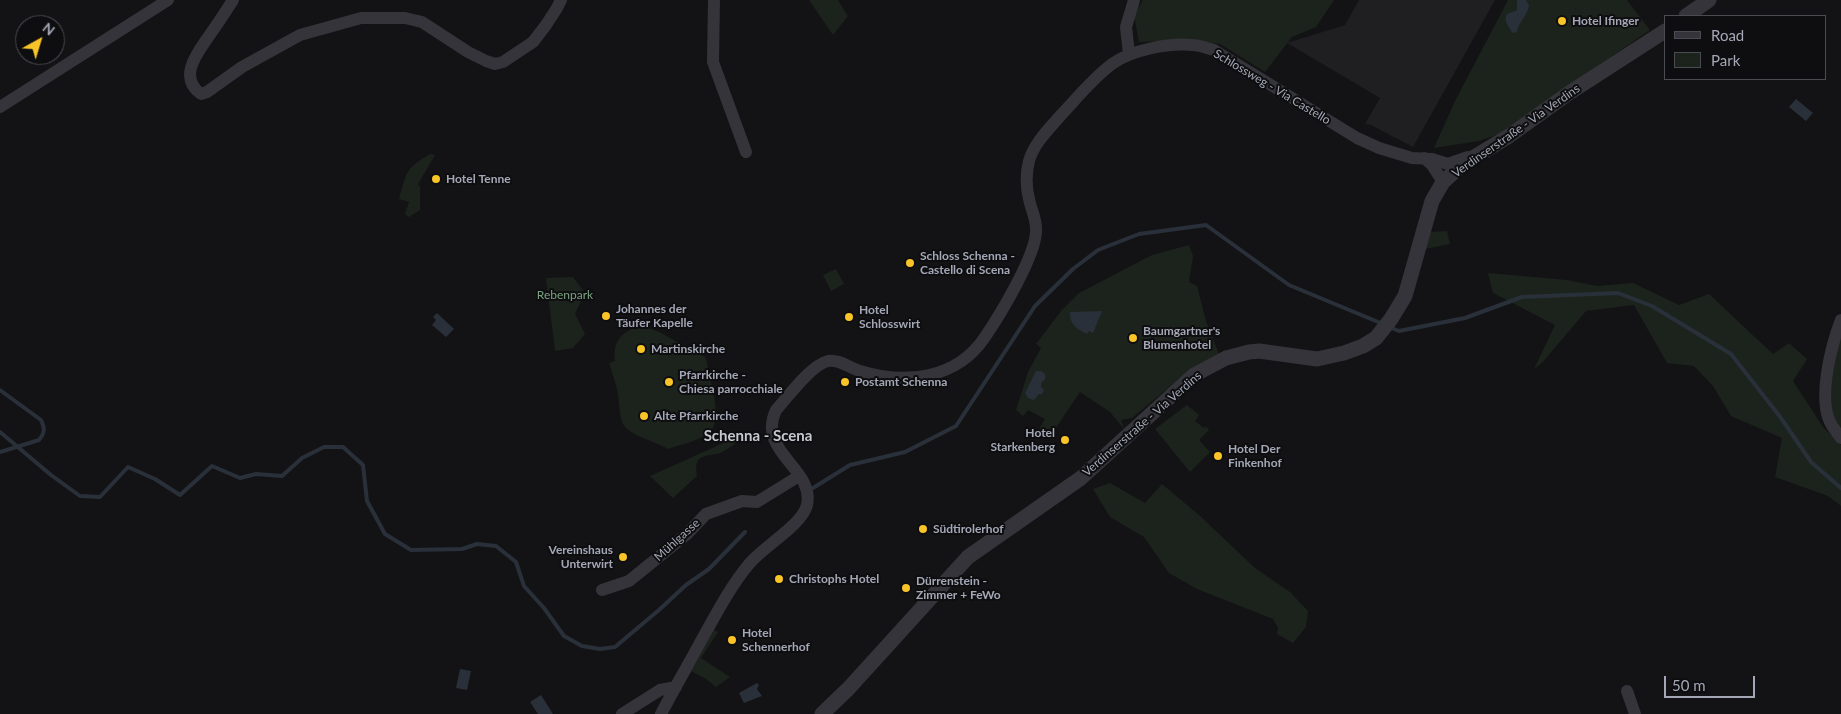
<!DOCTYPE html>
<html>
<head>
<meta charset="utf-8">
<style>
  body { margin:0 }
  #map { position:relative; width:1841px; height:714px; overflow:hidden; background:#131315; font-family:Lato,sans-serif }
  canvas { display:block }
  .legend { position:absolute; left:1664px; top:15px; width:162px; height:65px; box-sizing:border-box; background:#0e0e10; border:1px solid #4a4c52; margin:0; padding:6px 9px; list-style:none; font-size:15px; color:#a4a8b6 }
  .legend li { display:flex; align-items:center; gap:10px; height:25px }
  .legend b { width:25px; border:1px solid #4a4c52 }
  .north { position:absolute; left:15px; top:15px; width:50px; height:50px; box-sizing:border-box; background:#0e0e10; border:1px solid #4a4c52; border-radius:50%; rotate:39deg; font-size:14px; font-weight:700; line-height:20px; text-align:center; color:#a4a8b6 }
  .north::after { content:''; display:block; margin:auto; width:18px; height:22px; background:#f8c427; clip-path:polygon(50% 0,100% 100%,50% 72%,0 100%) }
  .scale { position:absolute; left:1664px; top:676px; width:91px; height:22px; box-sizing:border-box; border:2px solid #a4a8b6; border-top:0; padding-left:6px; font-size:15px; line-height:18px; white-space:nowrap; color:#a4a8b6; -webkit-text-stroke:4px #0e0e10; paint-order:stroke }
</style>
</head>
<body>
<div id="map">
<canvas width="1841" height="714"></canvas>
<ul class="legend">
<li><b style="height:6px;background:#34343a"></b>Road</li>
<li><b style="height:14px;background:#1b231c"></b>Park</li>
</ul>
<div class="north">N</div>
<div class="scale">50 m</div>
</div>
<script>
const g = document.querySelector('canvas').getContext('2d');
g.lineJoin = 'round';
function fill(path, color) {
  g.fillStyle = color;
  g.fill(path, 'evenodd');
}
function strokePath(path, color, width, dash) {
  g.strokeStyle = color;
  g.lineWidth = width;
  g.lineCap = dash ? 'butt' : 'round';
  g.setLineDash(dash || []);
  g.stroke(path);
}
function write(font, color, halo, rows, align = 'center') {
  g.font = font + ' Lato,sans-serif';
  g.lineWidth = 4;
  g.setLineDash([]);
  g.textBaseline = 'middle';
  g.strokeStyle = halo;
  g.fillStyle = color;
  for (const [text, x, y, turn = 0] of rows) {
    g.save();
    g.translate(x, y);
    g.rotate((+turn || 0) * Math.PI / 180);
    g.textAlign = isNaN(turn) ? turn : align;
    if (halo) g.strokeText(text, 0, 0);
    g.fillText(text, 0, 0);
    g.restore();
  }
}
const built = new Path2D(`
  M1359 0H1495L1413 147 1371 125 1365 124 1380 98 1287 43 1345 25Z`);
const green = new Path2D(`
  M809 0H838L848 16 833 35Z
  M1143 0H1334L1316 27 1292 37 1265 72 1220 44 1192 40 1139 42 1134 15Z
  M1508 0H1627L1650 30 1499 134 1479 141 1434 148 1455 101Z
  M430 154 435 155 418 184 420 187V210L409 217 405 214 409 202 399 199C407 171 405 169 430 154Z
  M1447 231 1450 244 1425 249 1429 232Z
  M1189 245 1193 256 1189 282 1197 286 1206 321 1219 354 1179 379 1132 418 1121 420 1125 430 1110 412 1080 392 1049 438 1038 431 1045 419 1028 410 1023 416 1016 410 1028 372 1041 348 1036 344 1061 311 1079 293 1152 255Z
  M836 269 844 284 831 291 823 275Z
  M1488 273 1567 280 1597 286 1633 283 1679 305 1709 294 1773 354 1789 343 1807 359 1793 381 1823 427 1841 445V506L1828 496 1775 477 1782 438 1731 416 1713 386 1694 366 1667 363 1634 305 1586 311 1542 363 1534 369 1555 325 1493 293Z
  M573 277 585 293 575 314 585 334 573 348 555 351 546 278Z
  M1841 320V438L1829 421 1831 349Z
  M640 326 649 328 659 332 705 357 707 362C709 380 723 415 711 431 703 440 679 445 668 449 655 441 637 438 626 428 618 420 620 404 618 394 616 383 612 373 609 363L615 361C613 342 620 332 640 326Z
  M1187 405 1199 415 1195 421 1204 428 1206 426 1209 430 1199 440 1210 452 1190 472 1155 429Z
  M737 437 739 441C733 444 724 453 717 454 701 456 694 457 697 476L673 498 650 476Z
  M1110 483 1145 503 1162 484 1199 515 1255 568 1290 592 1308 611 1306 627 1293 643 1277 634 1278 628 1273 619 1197 589 1169 573 1144 537 1110 517 1093 489Z
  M714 630 718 632 701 658 730 677 716 687 706 679 691 671Z`);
const water = new Path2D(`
  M1517 0H1526L1529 5C1527 17 1519 21 1517 32L1513 33C1510 29 1501 18 1509 13 1511 12 1514 12 1517 10Z
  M1796 99 1813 113 1806 121 1789 107Z
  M1102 311 1093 333 1089 331 1087 334C1077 329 1069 324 1070 312Z
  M437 313 454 329 446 337 432 325 436 320 433 317Z
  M1036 371H1041L1045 374V379L1041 383V387L1044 390 1042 394H1039L1034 400 1028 398 1025 393Z
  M460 669 471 671 467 690 456 688Z
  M757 683 759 685 757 689 762 696 744 703 739 693Z
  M541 695 553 714H538L530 702Z`);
const stream = new Path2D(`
  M1389 327 1399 331 1465 318 1522 297 1618 293 1652 306 1731 354 1781 418 1811 462 1841 488
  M0 390 41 420C45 428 45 433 39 440L0 452
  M0 432 51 475 80 496 100 497 128 467 155 479 180 495 212 466 240 478 256 474 282 476 302 458 324 447H343L363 465 367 501 385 534 411 550 462 549 477 544 496 546 516 562 524 586 544 608 564 636 582 646 600 649 615 647 659 610 686 585 709 569 745 532
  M813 488 850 465 905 452 956 426 1035 306 1073 269 1098 250 1139 234 1206 225 1289 285 1383 324`);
const minor = new Path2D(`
  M233 0C226 11 219 22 211 33 200 50 176 76 201 94L207 92 242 67 300 35 361 18H405L422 22 468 52 486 61 495 64 503 62 533 42 546 25 557 8 561 0
  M714 0 713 62 746 152
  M1129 54 1126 27 1134 0
  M0 107 168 0
  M1424 158 1432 165 1443 182
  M1841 320C1831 346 1818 397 1830 422 1833 428 1837 433 1841 438
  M602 590 629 581 687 534 706 514 742 501 757 502 799 476
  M1627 691 1635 714
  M622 714 660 690 676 687
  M661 714C674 689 688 665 701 641 716 614 730 587 749 564 763 547 803 524 807 505 815 468 756 452 776 410 788 397 811 365 828 361 839 359 850 368 860 371 906 385 957 379 985 337 1000 315 1035 257 1036 232 1037 219 1031 210 1029 199 1026 187 1026 173 1029 161 1034 143 1049 129 1061 115 1077 98 1093 78 1112 64 1131 50 1168 43 1192 45 1199 45 1207 48 1214 50L1357 138 1379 148 1412 158 1432 159 1448 164 1468 157`);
const tertiary = new Path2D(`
  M1686 16 1709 0
  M822 714 849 688 968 557 1081 478 1194 375 1226 358 1249 352 1259 351 1317 359 1344 353 1363 346 1376 338 1391 319 1405 296 1432 201 1443 182 1463 164 1509 136 1569 93 1665 31`);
const markers = [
  [1562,21,5,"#f8c427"],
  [436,179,5,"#f8c427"],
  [910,263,5,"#f8c427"],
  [606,316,5,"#f8c427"],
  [849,317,5,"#f8c427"],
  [1133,338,5,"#f8c427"],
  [641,349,5,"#f8c427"],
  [669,382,5,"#f8c427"],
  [845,382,5,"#f8c427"],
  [644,416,5,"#f8c427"],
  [1065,440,5,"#f8c427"],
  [1218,456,5,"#f8c427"],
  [923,529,5,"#f8c427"],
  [623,557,5,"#f8c427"],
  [779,579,5,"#f8c427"],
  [906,588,5,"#f8c427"],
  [732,640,5,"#f8c427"]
];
const poiNames = [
  ["Hotel Ifinger",1572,21],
  ["Hotel Tenne",446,179],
  ["Schloss Schenna -",920,256],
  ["Castello di Scena",920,270],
  ["Johannes der",616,309],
  ["Täufer Kapelle",616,323],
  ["Hotel",859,310],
  ["Schlosswirt",859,324],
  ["Baumgartner's",1143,331],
  ["Blumenhotel",1143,345],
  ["Martinskirche",651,349],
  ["Pfarrkirche -",679,375],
  ["Chiesa parrocchiale",679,389],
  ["Postamt Schenna",855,382],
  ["Alte Pfarrkirche",654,416],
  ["Hotel",1055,433,"right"],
  ["Starkenberg",1055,447,"right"],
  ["Hotel Der",1228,449],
  ["Finkenhof",1228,463],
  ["Südtirolerhof",933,529],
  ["Vereinshaus",613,550,"right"],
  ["Unterwirt",613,564,"right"],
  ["Christophs Hotel",789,579],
  ["Dürrenstein -",916,581],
  ["Zimmer + FeWo",916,595],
  ["Hotel",742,633],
  ["Schennerhof",742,647]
];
const streetNames = [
  ["Schlossweg - Via Castello",1272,87,31],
  ["Verdinserstraße - Via Verdins",1516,131,-35],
  ["Verdinserstraße - Via Verdins",1142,424,-41],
  ["Mühlgasse",677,540,-42]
];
const parkNames = [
  ["Rebenpark",565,295]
];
const quarterNames = [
  ["Schenna - Scena",758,436]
];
fill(built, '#1f1f22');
fill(green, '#1b231c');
fill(water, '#293039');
strokePath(stream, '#293039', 4);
strokePath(minor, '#34343a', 12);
strokePath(tertiary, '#34343a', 15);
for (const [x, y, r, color] of markers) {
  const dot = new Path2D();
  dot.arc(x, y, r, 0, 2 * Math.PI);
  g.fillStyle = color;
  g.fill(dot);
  strokePath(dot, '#0e0e10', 2);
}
write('bold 12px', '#a4a8b6', '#0e0e10', poiNames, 'left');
write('12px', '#a4a8b6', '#0e0e10', streetNames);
write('12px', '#7aa180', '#0e0e10', parkNames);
write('bold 15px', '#c5c7d1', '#0e0e10', quarterNames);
</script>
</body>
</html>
